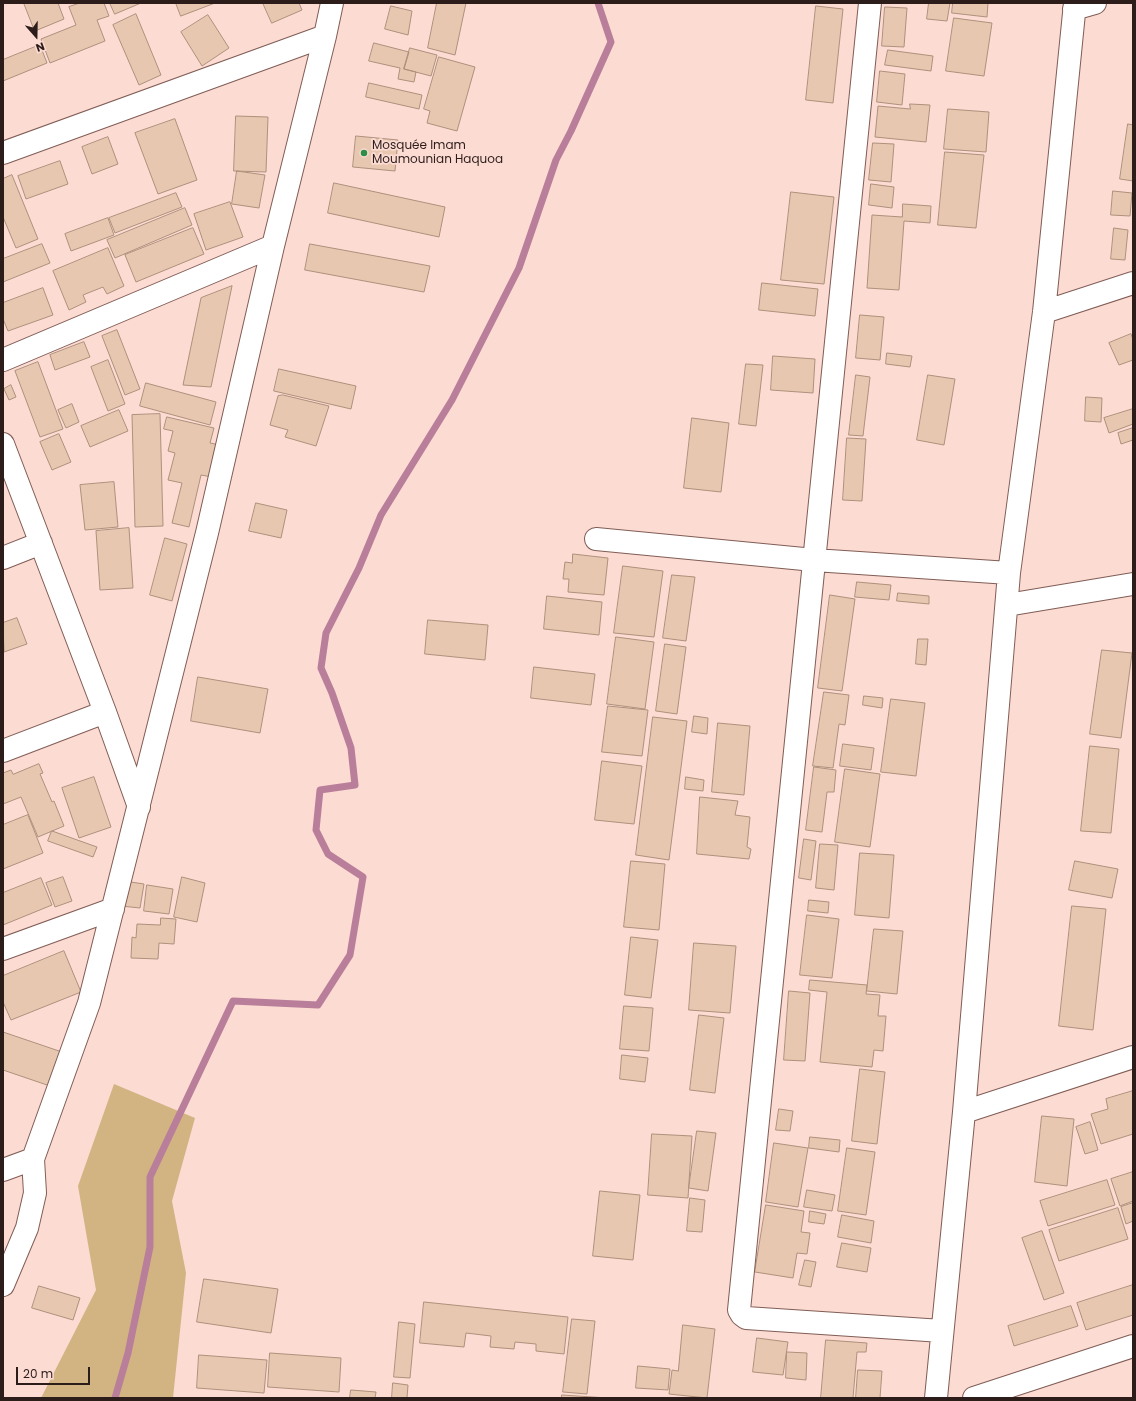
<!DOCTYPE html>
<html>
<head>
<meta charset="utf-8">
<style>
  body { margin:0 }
  #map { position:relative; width:1136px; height:1401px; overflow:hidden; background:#fcdbd3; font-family:Poppins,sans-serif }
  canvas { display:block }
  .frame { position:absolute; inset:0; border:4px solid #2c1d1a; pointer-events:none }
  .north { position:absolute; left:16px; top:16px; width:40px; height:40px; -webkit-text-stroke:3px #fcdbd3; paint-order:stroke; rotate:160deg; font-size:11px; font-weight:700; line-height:16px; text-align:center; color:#2c1d1a }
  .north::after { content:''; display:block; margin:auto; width:14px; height:18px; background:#2c1d1a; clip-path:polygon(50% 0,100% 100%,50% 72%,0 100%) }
  .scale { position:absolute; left:16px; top:1367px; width:74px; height:18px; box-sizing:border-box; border:2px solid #2c1d1a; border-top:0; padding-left:5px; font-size:12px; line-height:14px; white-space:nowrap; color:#2c1d1a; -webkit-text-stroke:3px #fcdbd3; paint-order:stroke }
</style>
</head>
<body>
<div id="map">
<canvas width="1136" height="1401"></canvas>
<div class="frame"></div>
<div class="north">N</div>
<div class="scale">20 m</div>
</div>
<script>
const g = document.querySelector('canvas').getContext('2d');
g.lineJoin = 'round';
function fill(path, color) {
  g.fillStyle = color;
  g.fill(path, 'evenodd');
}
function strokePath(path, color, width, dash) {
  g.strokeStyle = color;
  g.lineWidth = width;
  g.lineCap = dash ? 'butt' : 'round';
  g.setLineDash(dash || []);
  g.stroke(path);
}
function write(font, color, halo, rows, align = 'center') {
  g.font = font + ' Poppins,sans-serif';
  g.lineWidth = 3.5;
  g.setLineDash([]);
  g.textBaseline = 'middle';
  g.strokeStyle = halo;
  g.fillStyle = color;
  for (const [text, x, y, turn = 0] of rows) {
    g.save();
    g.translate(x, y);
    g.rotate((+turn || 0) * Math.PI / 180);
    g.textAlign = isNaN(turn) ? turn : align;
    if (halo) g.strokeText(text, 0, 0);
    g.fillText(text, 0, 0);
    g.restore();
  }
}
const green = new Path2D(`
  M114 1084 195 1118 172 1201 186 1273 173 1398H41L96 1290 78 1186Z`);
const stream = new Path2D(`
  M115 1398 128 1353 150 1247V1177L233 1001 318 1005 350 955 363 877 328 854 316 830 320 790 355 785 351 748 332 693 321 668 326 633 359 568 381 515 452 400 519 268 556 160 571 131 611 42 598 3`);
const building = new Path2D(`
  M24 3H58L64 19 35 31Z
  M80 3H104L109 16 97 20 105 41 50 63 41 39 76 25 69 7Z
  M110 3H141L115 14Z
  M176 3H215L181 16Z
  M263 3H299L302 10 272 23Z
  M437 3H466L455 55 428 48Z
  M929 3H950L947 21 927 19Z
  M953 3H988L987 17 952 13Z
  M391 6 412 11 408 35 385 29Z
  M816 6 843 9 833 103 806 100Z
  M885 7 907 8 904 47 882 46Z
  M136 14 161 75 139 85 113 25Z
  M208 15 229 48 202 66 181 32Z
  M954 18 992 23 984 76 946 71Z
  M374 43 409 52 404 69 416 72 414 82 398 79 400 68 369 61Z
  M40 45 47 63 3 81V60Z
  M410 48 437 55 431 76 404 69Z
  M888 50 933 56 931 71 885 65Z
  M439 57 475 67 457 131 427 123 430 111 424 109Z
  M880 71 905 74 902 105 877 102Z
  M369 83 422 95 419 109 366 97Z
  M910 104 930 105 926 142 875 137 878 106 910 109Z
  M948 109 989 112 986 152 944 149Z
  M236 116 268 117 266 172 234 171Z
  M175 119 197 180 158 194 135 133Z
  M1128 124 1133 125V181L1120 179Z
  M356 136 398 140 395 171 353 167Z
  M108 137 118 164 92 174 82 147Z
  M873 143 894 144 891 182 869 180Z
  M945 152 984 155 976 228 938 225Z
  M60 161 68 184 26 199 18 176Z
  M237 171 265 175 259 208 232 204Z
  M12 175 38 239 16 248 3 217V179Z
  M334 183 445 207 439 237 328 213Z
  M871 184 894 187 892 208 869 205Z
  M1113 191 1132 193 1130 216 1111 215Z
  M791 192 834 197 824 284 781 280Z
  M176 193 182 207 115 233 109 218Z
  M230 202 243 237 206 250 194 214Z
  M903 204 931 206 930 223 904 221 899 290 867 288 872 215 902 217Z
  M185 208 192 225 115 258 107 240Z
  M108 218 114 235 71 251 65 234Z
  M193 228 204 254 136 282 125 255Z
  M1114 228 1128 230 1125 260 1111 259Z
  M42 244 50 263 3 282V259Z
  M310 244 430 266 424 292 305 270Z
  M108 248 124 286 107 294 103 287 83 295 86 302 69 310 53 271Z
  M762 283 818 289 815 316 759 310Z
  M232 286 211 387 183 385 201 298Z
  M43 288 53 315 8 331 3 319V303Z
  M860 315 884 317 880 360 856 358Z
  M117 330 140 389 125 395 102 336Z
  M1131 334 1133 339V360L1119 365 1109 343Z
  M84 342 90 357 55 370 50 355Z
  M887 353 912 356 910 367 886 364Z
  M773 356 815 359 813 393 771 390Z
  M108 360 125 404 108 411 91 367Z
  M38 362 63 429 40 437 15 371Z
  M746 364 763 365 756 426 739 424Z
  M279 369 356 386 351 409 274 391Z
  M856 375 870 377 863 436 849 435Z
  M928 375 955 379 944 445 917 440Z
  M146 383 216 402 210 425 140 406Z
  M11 385 16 397 9 400 4 389Z
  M283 395 329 406 316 446 285 437 288 430 270 425 278 396Z
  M1086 397 1102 398 1101 422 1085 421Z
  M72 404 79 422 66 428 58 410Z
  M1133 409V424L1109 433 1104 418Z
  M119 410 128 431 90 447 81 426Z
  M160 414 163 526 135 527 132 415Z
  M167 417 214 428 210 443 220 445 212 477 201 475 189 527 172 523 182 483 168 480 175 453 168 451 173 431 164 429Z
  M692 418 729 423 721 492 684 488Z
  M1133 428V440L1121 444 1118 433Z
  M59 434 71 462 52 470 40 442Z
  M847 438 866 439 862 501 843 500Z
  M114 482 118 527 85 530 80 485Z
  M256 503 287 510 281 538 249 531Z
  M129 528 133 588 100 590 96 531Z
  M165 538 187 544 172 601 150 595Z
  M573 554 608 558 604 595 568 592 569 579H563L565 562 572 563Z
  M623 566 663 571 654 637 614 633Z
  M672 575 695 577 686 641 663 638Z
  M857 582 891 585 889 600 855 597Z
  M898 593 929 596V604L897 601Z
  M830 595 855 599 842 691 818 688Z
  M547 596 602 602 599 635 544 629Z
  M17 618 27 644 4 652 3 623Z
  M428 620 488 625 485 660 425 654Z
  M616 637 654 642 645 709 607 704Z
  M918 639H928L926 665 916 664Z
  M665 644 686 647 677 714 656 711Z
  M1102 650 1132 653 1121 738 1090 734Z
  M534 667 595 674 591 705 531 698Z
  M198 677 268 689 260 733 191 721Z
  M824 692 849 695 845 725 839 724 833 768 813 766Z
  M864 696 883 698 882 708 863 705Z
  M891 699 925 703 916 776 881 772Z
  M608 706 648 710 642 756 602 752Z
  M694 716 708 718 707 734 692 732Z
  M653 717 687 721 669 860 636 855Z
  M718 723 750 726 744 795 712 792Z
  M843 744 874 748 871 770 840 766Z
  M1090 746 1119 749 1111 833 1081 831Z
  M602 761 642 766 634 824 595 820Z
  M39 764 43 773 40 774 52 802 54 801 64 826 38 837 21 797 3 804V773L11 770 13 774Z
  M814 767 836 770 834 792H827L822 832 806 830Z
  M845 769 880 774 870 847 835 842Z
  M94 777 111 827 79 838 62 788Z
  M686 777 704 780 703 791 685 789Z
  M700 797 738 801 735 815 750 817 747 847 751 849 749 859 697 854Z
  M28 815 43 853 3 869V825Z
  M52 831 97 847 93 857 48 841Z
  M804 839 816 841 811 880 799 878Z
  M820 844 838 845 834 890 816 888Z
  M860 853 894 855 889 918 855 915Z
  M631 861 665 864 659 930 624 927Z
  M1075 861 1118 869 1112 898 1069 890Z
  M63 877 72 901 55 907 46 883Z
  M182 877 205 883 197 922 174 917Z
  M41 878 52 905 3 925V893Z
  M124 881 144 884 140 908 121 906Z
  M147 885 173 889 169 914 144 911Z
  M809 900 829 902 828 913 808 911Z
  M1072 906 1106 909 1093 1030 1059 1026Z
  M807 915 839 919 832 978 800 975Z
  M161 918 176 919 174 944 159 943 158 959 131 958 132 937 136 938 137 924 160 925Z
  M874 929 903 931 897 994 867 991Z
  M631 937 658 940 651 998 625 995Z
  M694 943 736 946 730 1013 689 1010Z
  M64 951 81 992 11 1020 3 1002V976Z
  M810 980 867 985 866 994 880 995 878 1016H886L883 1051 874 1050 872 1067 820 1062 827 992 809 990Z
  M789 991 810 993 805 1061 784 1060Z
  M624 1006 653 1008 649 1051 620 1049Z
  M699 1015 724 1018 715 1093 690 1090Z
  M3 1032 62 1052 50 1086 3 1070Z
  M622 1055 648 1058 645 1082 620 1079Z
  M860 1069 885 1072 877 1144 852 1141Z
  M1133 1091V1134L1101 1144 1091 1114 1108 1109 1106 1099Z
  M779 1109 793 1111 790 1131 776 1130Z
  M1042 1116 1074 1119 1067 1186 1035 1182Z
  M1090 1122 1098 1150 1085 1154 1076 1127Z
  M697 1131 716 1133 708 1191 689 1188Z
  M652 1134 692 1136 688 1198 648 1195Z
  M810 1137 840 1140 839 1152 809 1148Z
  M774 1143 808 1148 798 1207 766 1202Z
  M847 1148 875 1152 866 1215 838 1211Z
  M1133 1172V1201L1120 1206 1111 1179Z
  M1107 1180 1115 1205 1048 1226 1040 1201Z
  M807 1190 835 1195 832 1211 804 1207Z
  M600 1191 640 1195 633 1260 593 1256Z
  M690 1198 705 1200 702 1232 687 1231Z
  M1133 1203V1221L1126 1224 1121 1207Z
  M766 1205 804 1211 801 1232 810 1233 807 1254 797 1253 793 1278 755 1272Z
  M1118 1208 1128 1239 1059 1261 1049 1230Z
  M810 1211 826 1214 824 1224 809 1222Z
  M842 1215 874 1221 871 1243 838 1237Z
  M1042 1231 1064 1293 1044 1300 1022 1238Z
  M842 1243 871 1248 867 1272 837 1267Z
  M805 1260 816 1262 811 1287 799 1285Z
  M204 1279 278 1289 271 1333 197 1322Z
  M1133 1285V1315L1086 1330 1077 1303Z
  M39 1286 80 1298 73 1320 32 1308Z
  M424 1302 568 1317 564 1354 536 1351V1344L515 1342 514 1349 490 1347 491 1336 466 1333 464 1347 420 1343Z
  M1071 1306 1078 1326 1014 1346 1008 1326Z
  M572 1319 595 1321 587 1394 563 1392Z
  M399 1322 415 1324 410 1378 394 1377Z
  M683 1325 715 1329 707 1398 669 1394 672 1370 678 1371Z
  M757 1338 788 1342 783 1375 753 1372Z
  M826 1340 867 1343 866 1352H857L853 1398H821Z
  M787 1352 807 1353 806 1380 786 1378Z
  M270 1353 341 1358 339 1392 268 1387Z
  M199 1355 267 1360 264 1393 197 1388Z
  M638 1366 670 1369 668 1390 636 1388Z
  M858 1370 882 1371 880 1398H856Z
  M393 1383 408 1385 407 1398H392Z
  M351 1390 376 1392 375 1398H350Z
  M562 1395 608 1398H562Z`);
const minor = new Path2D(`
  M870 3 739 1310 742 1315 746 1318 942 1331
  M1074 9 1095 3
  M3 153 325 36
  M1044 312 1133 283
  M3 360 273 246
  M3 444 105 712 139 807
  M596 539 814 560 1009 573
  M3 558 41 543
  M1007 605 1133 584
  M3 751 105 712
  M3 949 113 909
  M964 1112 1133 1057
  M3 1170 33 1159
  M3 1285 27 1228 35 1193 33 1159 89 1003 207 533 273 246 325 36 332 3
  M936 1398 964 1112 1009 573 1044 312 1075 3
  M974 1398 1133 1346`);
const markers = [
  [364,153,4,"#2b9046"]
];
const poiNames = [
  ["Mosquée Imam",372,146],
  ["Moumounian Haquoa",372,160]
];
fill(green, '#d2b483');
strokePath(stream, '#b97e9a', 7);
fill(building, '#e7c7b0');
strokePath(building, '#ae907b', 1);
strokePath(minor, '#805d55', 24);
strokePath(minor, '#fff', 22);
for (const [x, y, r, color] of markers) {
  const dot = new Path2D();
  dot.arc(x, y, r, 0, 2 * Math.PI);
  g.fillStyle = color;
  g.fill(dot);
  strokePath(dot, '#fcdbd3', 1.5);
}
write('12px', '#2c1d1a', '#fcdbd3', poiNames, 'left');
</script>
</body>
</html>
